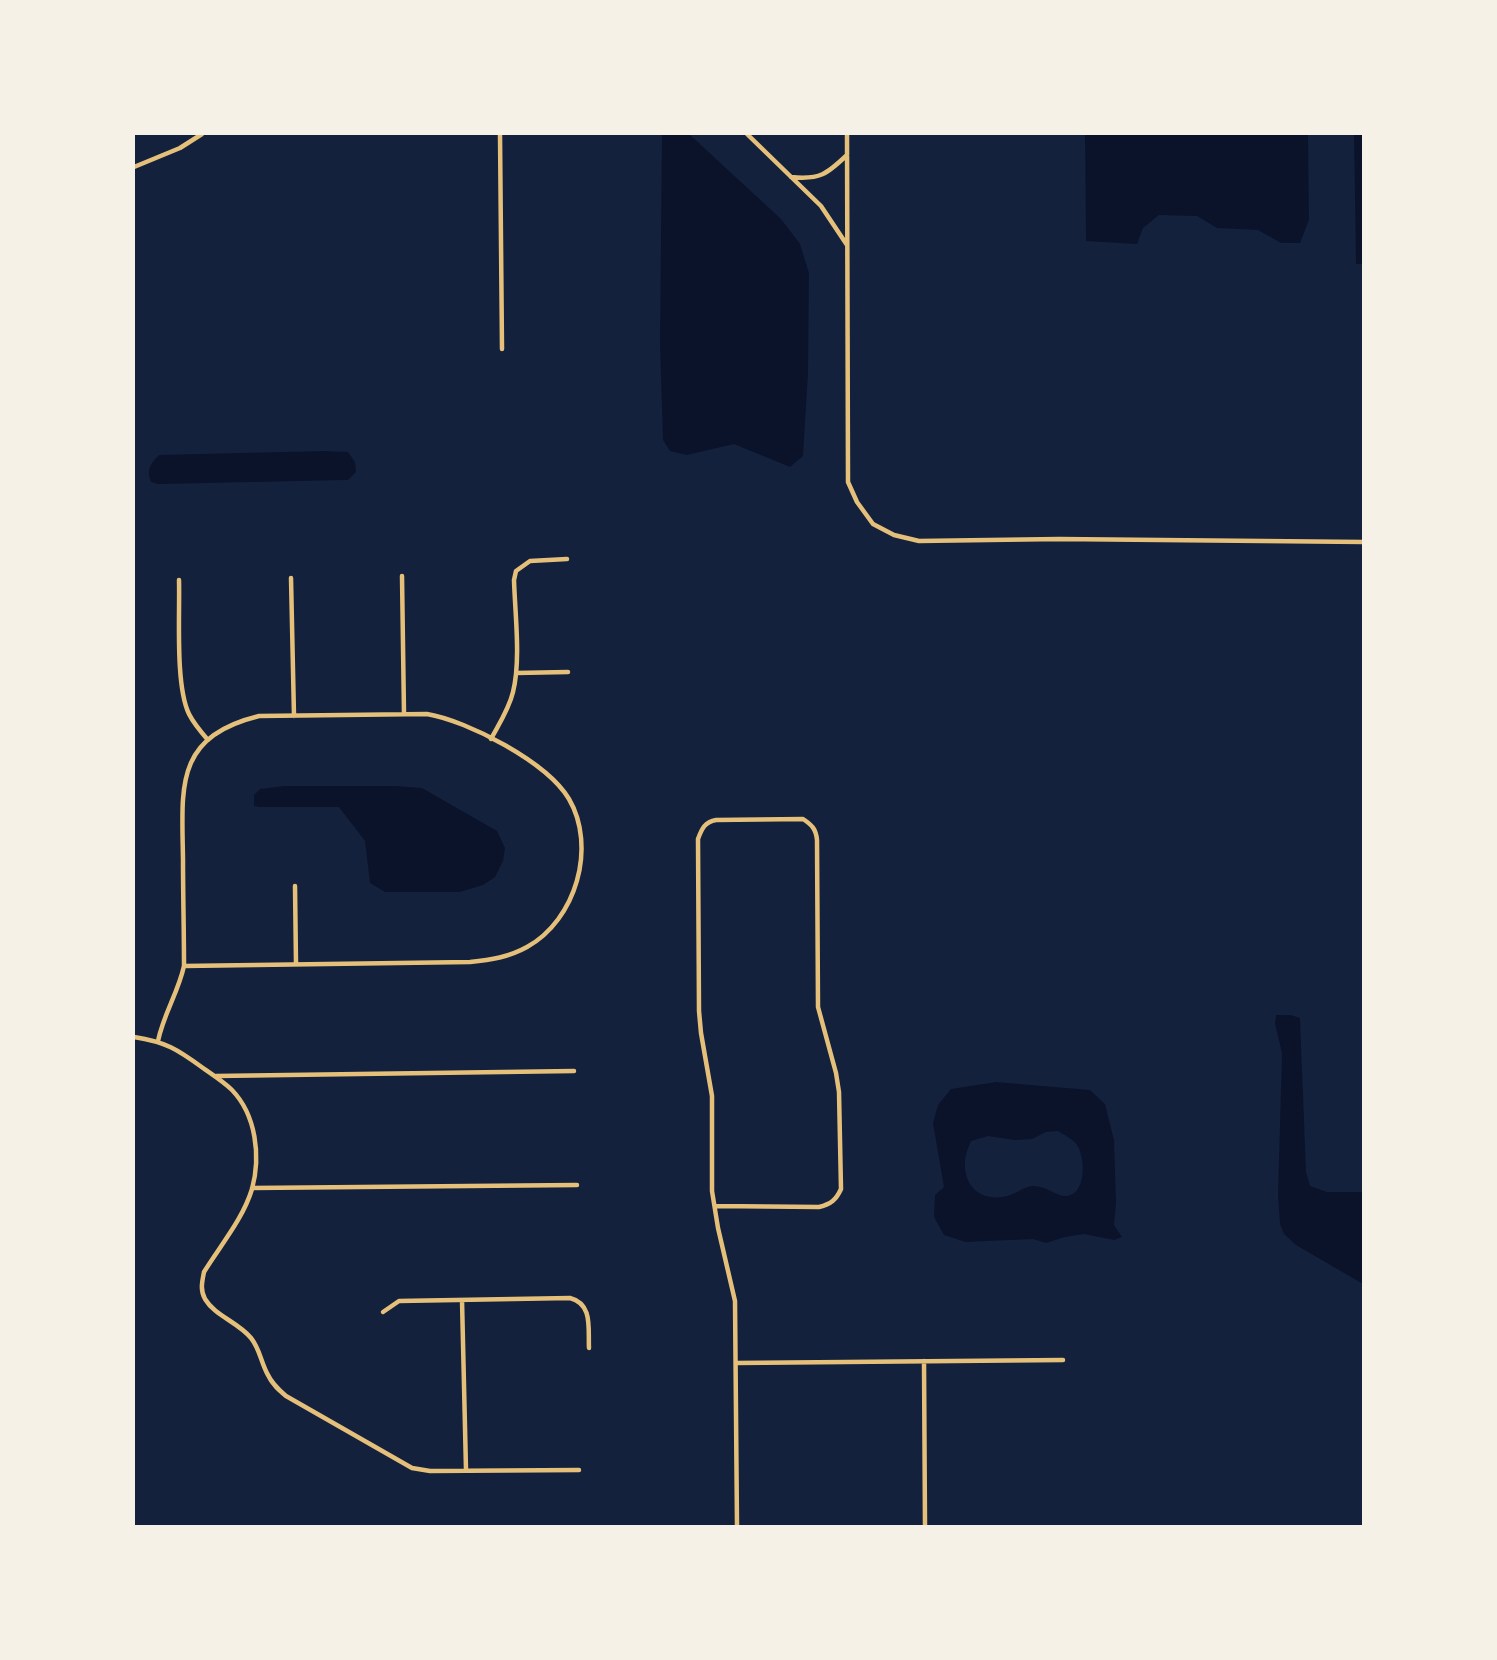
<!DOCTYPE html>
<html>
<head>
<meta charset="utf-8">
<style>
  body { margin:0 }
  #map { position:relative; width:1497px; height:1660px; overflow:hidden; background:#14213d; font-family:Overpass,sans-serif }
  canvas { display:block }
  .frame { position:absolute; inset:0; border:135px solid #f6f1e7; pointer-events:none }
</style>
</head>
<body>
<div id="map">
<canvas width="1497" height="1660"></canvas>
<div class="frame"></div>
</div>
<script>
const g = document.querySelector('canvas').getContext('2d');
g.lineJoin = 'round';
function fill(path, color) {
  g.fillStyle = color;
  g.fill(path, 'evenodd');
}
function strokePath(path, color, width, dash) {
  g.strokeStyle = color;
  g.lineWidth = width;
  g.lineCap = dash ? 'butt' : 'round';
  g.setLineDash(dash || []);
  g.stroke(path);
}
const water = new Path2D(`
  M662 134H689L781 219 800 244 809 273 808 373 803 456 790 467 734 444 687 455 670 451 663 440 660 343Z
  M1085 134H1308L1309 220 1300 243H1281L1258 230 1217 228 1197 216 1159 215 1143 228 1137 244 1086 241Z
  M1354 134H1363V264H1356Z
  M324 451 348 452 355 462 356 472 348 480 158 484 151 482C146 470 150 464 159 455Z
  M284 786H396L422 788 497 831 505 848 503 861 495 877 483 885 460 892H385L370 883 365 841 339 807H260L254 806V795L260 789Z
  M1276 1015H1291L1300 1018 1306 1172 1310 1186 1327 1192H1363V1284L1296 1245 1284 1234 1280 1224 1278 1195 1282 1053 1275 1024Z
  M996 1082 1090 1090 1105 1104 1114 1140 1116 1203 1114 1225 1122 1237 1114 1240 1084 1234 1065 1237 1046 1243 1033 1239 966 1242 944 1235 934 1217 935 1195 944 1187 933 1123 938 1105 951 1089ZM1058 1131C1064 1135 1073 1139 1077 1145 1085 1157 1087 1193 1067 1196 1057 1197 1046 1185 1032 1186 1023 1187 1016 1194 1007 1196 983 1202 964 1188 965 1163 965 1156 968 1148 971 1141L988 1136 1015 1140 1032 1139 1046 1132Z`);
const minor = new Path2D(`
  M500 134 502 349
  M747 134 821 206 847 245
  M847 134 848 482 857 502 873 524 894 535 919 541 1059 539 1364 542
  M134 167 180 148 202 134
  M791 177C820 180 827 174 847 155
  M402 576 404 714
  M291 578 294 716
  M179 580C180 614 175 685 189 714 194 724 201 732 208 740
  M516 673 568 672
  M491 739C499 724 509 709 513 692 521 660 515 614 514 580L516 571 530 561 567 559
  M295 886 296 964
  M134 1037C166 1042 177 1049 203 1068 213 1075 224 1082 232 1090 256 1115 261 1156 252 1189 243 1219 220 1246 204 1272 202 1282 200 1290 205 1299 215 1316 238 1322 251 1338 260 1349 261 1363 268 1375 272 1384 279 1390 286 1396L412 1468 430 1471 579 1470
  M158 1041C164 1013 178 993 184 966 184 930 183 895 183 860 182 787 174 737 259 716L427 714C468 721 547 762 569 799 597 847 576 920 527 947 509 957 491 960 470 962L184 966
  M216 1076 574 1071
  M252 1188 577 1185
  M715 1206 819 1207C831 1204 836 1200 841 1189L839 1092 836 1073 818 1007 817 840C816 829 812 825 803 819L716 820C705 822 702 828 698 839L699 1011 701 1033 712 1096V1191L718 1228 735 1301 737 1526
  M462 1300 466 1470
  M383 1312 399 1301 570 1298C593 1304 588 1328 589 1348
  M924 1361 925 1526
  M736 1363 1063 1360`);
fill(water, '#0b132b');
strokePath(minor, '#e5c07b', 4.5);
</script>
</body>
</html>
